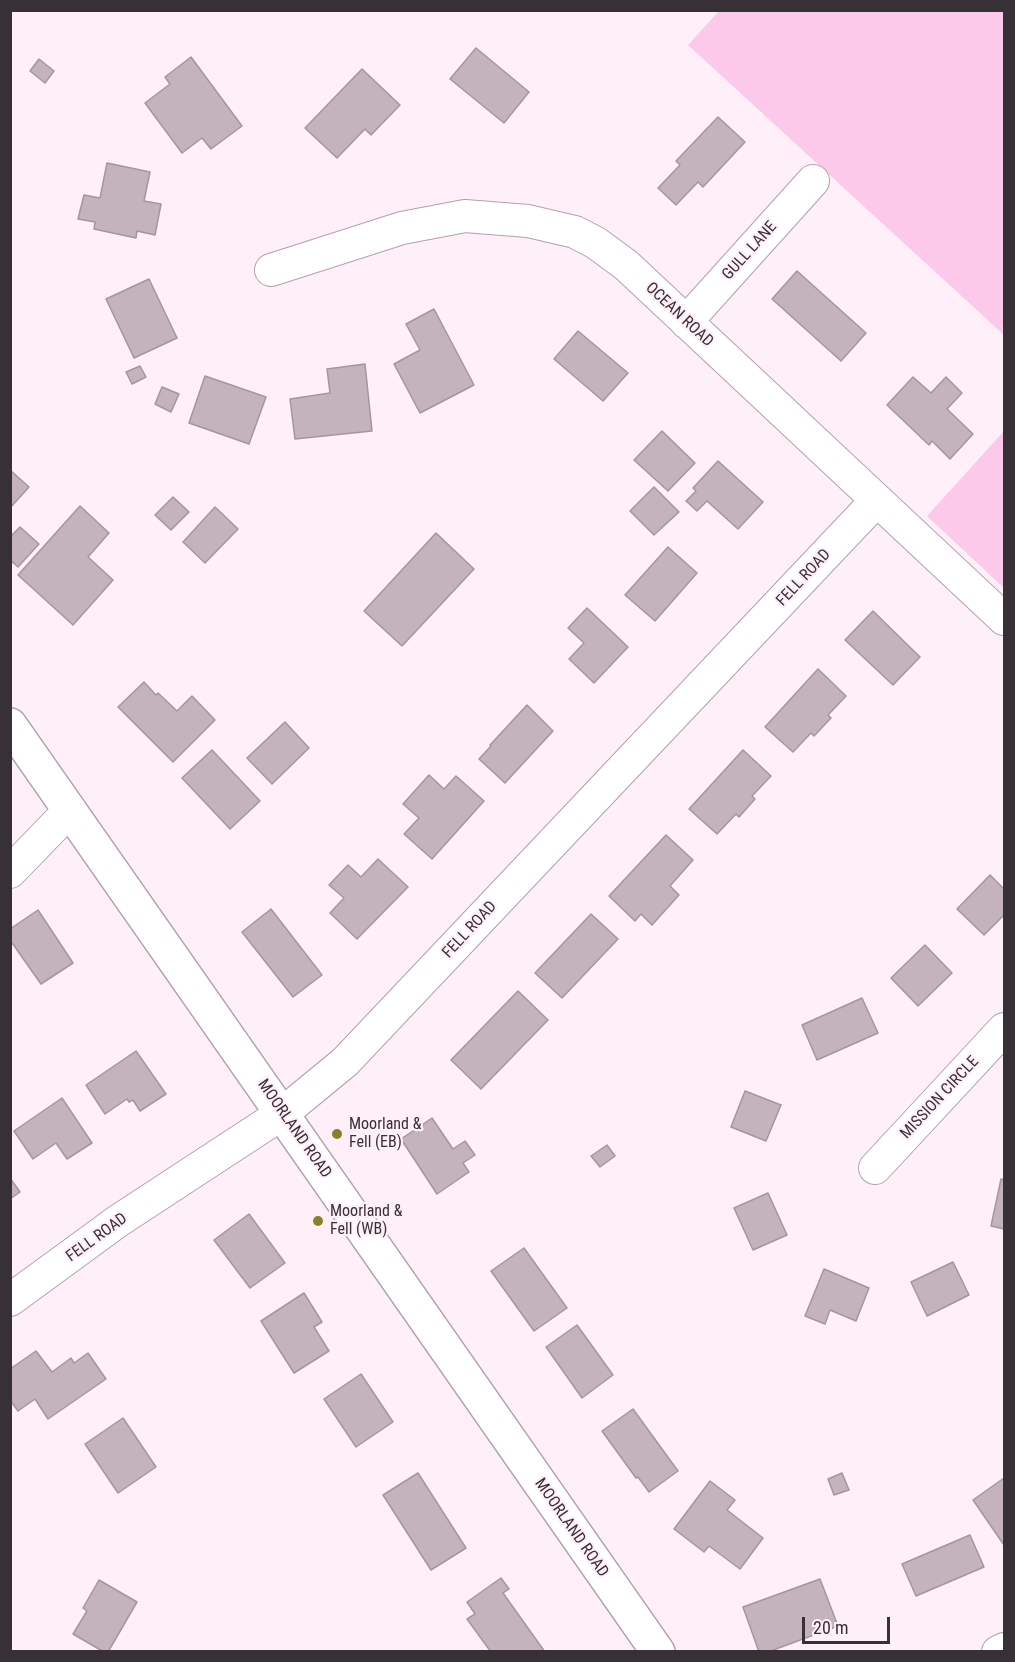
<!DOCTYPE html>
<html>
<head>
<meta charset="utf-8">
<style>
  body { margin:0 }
  #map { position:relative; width:1015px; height:1662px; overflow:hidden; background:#feeff8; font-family:"Roboto Condensed",sans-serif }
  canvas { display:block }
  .frame { position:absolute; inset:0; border:12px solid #373035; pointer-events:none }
  .scale { position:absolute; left:802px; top:1617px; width:88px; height:27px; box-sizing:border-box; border:3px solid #373035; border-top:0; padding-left:8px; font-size:18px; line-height:21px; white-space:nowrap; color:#373035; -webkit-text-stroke:4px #feeff8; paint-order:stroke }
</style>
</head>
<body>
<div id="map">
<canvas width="1015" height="1662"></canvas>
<div class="frame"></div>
<div class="scale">20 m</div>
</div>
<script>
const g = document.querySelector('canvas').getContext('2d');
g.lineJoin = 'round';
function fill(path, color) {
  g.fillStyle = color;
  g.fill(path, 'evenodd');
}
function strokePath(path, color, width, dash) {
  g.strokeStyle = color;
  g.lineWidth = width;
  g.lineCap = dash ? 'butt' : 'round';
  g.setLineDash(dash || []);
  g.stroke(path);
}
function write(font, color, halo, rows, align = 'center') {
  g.font = font + ' "Roboto Condensed",sans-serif';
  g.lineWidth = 4.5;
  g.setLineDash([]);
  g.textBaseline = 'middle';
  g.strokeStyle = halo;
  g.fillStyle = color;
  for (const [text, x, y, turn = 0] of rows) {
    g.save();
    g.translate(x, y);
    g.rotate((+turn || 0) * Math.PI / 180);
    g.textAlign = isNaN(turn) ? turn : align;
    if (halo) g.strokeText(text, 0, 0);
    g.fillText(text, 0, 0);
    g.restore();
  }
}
const green = new Path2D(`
  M719 11H1004V335L688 45Z
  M1004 431V588L927 516Z`);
const building = new Path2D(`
  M476 48 529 92 504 123 450 79Z
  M191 57 242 126 211 149 202 138 182 153 145 103 170 84 165 77Z
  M39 59 54 71 45 83 30 71Z
  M362 69 400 105 371 135 365 129 337 158 305 128Z
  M718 117 745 142 703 187 698 182 676 205 658 188 680 165 676 161Z
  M107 163 150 172 144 201 161 204 155 235 137 231 136 238 94 229 95 222 78 219 84 195 100 198Z
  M797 271 866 333 841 361 772 299Z
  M149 279 177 338 134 358 106 299Z
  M434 309 474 385 420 413 394 364 420 350 406 324Z
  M578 331 628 373 603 401 554 359Z
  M365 364 372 431 295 439 290 399 330 393 327 369Z
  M140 366 146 377 132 384 126 372Z
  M205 376 266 397 249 444 189 423Z
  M913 377 931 393 946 377 962 393 947 409 973 434 950 459 932 441 929 445 887 405Z
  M162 387 179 394 171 412 155 404Z
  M662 431 695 463 668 491 634 460Z
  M718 461 763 502 738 529 707 501 697 511 686 501 696 491 693 488Z
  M10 470 29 487 10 508Z
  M654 487 679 512 654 535 630 511Z
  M173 497 189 512 171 530 155 515Z
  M80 506 109 533 88 557 113 580 73 625 18 575Z
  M215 507 238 529 205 563 183 542Z
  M20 527 39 544 18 567 10 560V537Z
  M436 533 474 569 402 646 364 611Z
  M668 547 697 573 655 621 625 595Z
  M587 608 628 647 594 683 569 659 584 643 568 628Z
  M873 611 920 657 893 685 845 640Z
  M818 669 846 696 828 715 831 718 814 736 811 733 793 752 765 727Z
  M144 682 156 695 158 693 177 711 192 696 215 720 173 762 118 707Z
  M527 705 553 731 505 783 479 759 491 746 490 745Z
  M285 722 309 748 272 784 247 758Z
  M212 750 260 801 230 829 182 778Z
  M743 750 771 776 752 796 755 799 739 817 736 814 717 834 689 809Z
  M429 775 444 789 456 776 484 801 432 859 404 834 419 818 403 804Z
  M666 835 693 860 670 886 679 895 652 925 641 914 635 921 609 896Z
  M378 859 408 887 357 939 330 913 344 898 329 885 348 865 361 877Z
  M990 875 1004 889V915L984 935 957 909Z
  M271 909 322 975 293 997 242 932Z
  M38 910 73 963 41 984 10 940V929Z
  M591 914 618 939 562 998 535 973Z
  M925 945 952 973 918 1006 891 978Z
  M518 991 548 1020 481 1089 451 1060Z
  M862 998 878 1033 817 1060 802 1025Z
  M136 1051 166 1094 140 1111 133 1100 129 1102 127 1099 105 1114 86 1085Z
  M745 1091 781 1105 766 1141 731 1127Z
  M62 1098 92 1143 67 1159 56 1143 33 1159 14 1131Z
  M432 1118 453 1149 465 1141 475 1155 463 1163 469 1172 437 1194 401 1139Z
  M607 1145 615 1156 600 1167 591 1156Z
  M10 1178 20 1192 10 1199Z
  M1001 1179 1004 1180V1229L991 1226Z
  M768 1193 787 1235 753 1250 734 1208Z
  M249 1214 285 1263 250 1288 214 1240Z
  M524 1248 567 1308 534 1331 491 1271Z
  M953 1262 969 1295 927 1316 911 1282Z
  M824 1269 869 1288 856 1321 830 1310 825 1324 805 1316Z
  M304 1293 322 1322 314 1327 329 1351 294 1373 261 1321Z
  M577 1325 613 1375 582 1398 546 1347Z
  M36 1351 52 1372 71 1358 74 1363 88 1353 106 1379 48 1419 35 1399 18 1411 10 1400V1369Z
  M361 1374 393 1422 356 1447 324 1399Z
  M633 1409 678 1471 649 1492 638 1477 636 1478 602 1431Z
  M123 1418 156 1467 118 1493 85 1444Z
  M418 1473 466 1548 431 1570 383 1495Z
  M842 1473 849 1490 834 1495 828 1479Z
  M1004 1478V1545L973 1500Z
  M710 1481 735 1500 727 1510 763 1538 740 1569 709 1546 704 1552 674 1529Z
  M970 1535 984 1567 916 1596 902 1564Z
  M501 1578 509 1589 503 1593 545 1652H491L467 1619 475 1614 467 1602Z
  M820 1579 838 1626 768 1652H759L743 1607Z
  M99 1580 137 1602 108 1652H104L73 1634 87 1611 83 1608Z`);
const minor = new Path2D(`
  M271 270 402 228 465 216 528 221 575 232 596 243 626 265 1004 619
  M686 322 813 181
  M10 872 70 810
  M875 1168 1004 1029
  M10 1300 118 1221 283 1113 345 1062 877 500
  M998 1652 1004 1649`);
const tertiary = new Path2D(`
  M10 725 658 1652`);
const markers = [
  [337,1134,6,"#898028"],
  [318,1221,6,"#898028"]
];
const streetNames = [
  ["GULL LANE",750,251,-48],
  ["OCEAN ROAD",679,315,43],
  ["FELL ROAD",804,578,-47],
  ["FELL ROAD",470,930,-47],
  ["MISSION CIRCLE",940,1098,-47],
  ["MOORLAND ROAD",294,1129,55],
  ["FELL ROAD",97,1238,-36],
  ["MOORLAND ROAD",571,1528,55]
];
const poiNames = [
  ["Moorland &",349,1125],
  ["Fell (EB)",349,1143],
  ["Moorland &",330,1212],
  ["Fell (WB)",330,1230]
];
fill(green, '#fcc9ea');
fill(building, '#c4b2bd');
strokePath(building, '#a6959f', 1.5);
strokePath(minor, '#b2a1ac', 34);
strokePath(tertiary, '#b2a1ac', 36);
strokePath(minor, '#fff', 32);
strokePath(tertiary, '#fff', 33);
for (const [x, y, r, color] of markers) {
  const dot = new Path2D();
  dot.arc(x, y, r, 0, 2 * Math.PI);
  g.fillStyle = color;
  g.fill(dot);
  strokePath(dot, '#feeff8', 2);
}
write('16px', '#373035', '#feeff8', streetNames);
write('16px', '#373035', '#feeff8', poiNames, 'left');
</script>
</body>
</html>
